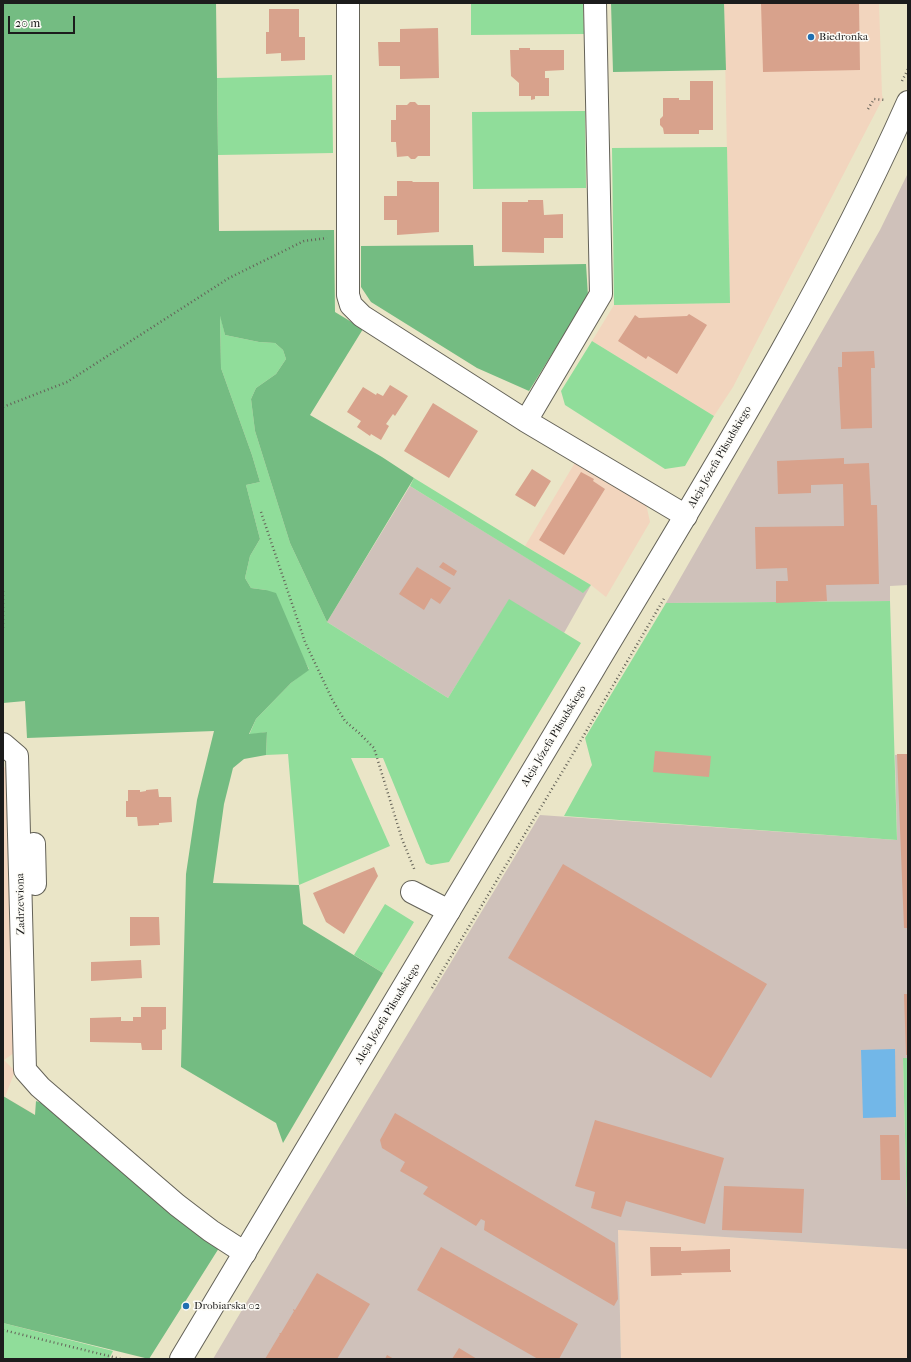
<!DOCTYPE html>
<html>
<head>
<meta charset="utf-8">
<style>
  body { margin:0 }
  #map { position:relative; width:911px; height:1362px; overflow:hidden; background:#eae5c7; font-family:"IM FELL French Canon",serif }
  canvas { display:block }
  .frame { position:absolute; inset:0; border:4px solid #1c1c1c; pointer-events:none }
  .scale { position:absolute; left:8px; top:16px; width:67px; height:18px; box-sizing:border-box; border:2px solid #1c1c1c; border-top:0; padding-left:5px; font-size:12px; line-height:14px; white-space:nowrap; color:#1c1c1c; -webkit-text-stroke:3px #fdfcf7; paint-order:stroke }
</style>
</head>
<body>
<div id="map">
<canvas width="911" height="1362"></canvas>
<div class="frame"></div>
<div class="scale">20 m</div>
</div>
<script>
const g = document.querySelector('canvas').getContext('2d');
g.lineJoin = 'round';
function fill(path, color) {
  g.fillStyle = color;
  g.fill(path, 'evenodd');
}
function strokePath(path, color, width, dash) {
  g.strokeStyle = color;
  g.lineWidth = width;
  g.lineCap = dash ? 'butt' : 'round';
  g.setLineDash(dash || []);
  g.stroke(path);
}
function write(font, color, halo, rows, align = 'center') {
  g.font = font + ' "IM FELL French Canon",serif';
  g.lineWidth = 3;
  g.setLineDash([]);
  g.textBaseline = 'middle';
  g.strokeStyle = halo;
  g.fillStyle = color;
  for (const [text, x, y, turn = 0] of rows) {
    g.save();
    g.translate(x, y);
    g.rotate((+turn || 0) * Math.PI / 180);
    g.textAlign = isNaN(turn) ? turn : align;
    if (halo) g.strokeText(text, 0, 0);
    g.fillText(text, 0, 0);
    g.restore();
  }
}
const built = new Path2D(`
  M724 3H879L882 95 883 98 733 387 714 416 592 341 614 305 730 303Z
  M576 461 646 504 650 522 606 597 591 585 525 546Z
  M3 766 9 771 14 1053 4 1060 15 1071 5 1097 36 1115 40 1333 3 1323Z
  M618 1230 908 1249V1359H621Z`);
const industrial = new Path2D(`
  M908 173V585L890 586V601L666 603 880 230Z
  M410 486 582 592 591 585 564 633 509 600 448 698 327 622Z
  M908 754V1058L903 1059 908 1249 618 1230 621 1359H213L297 1217 540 815 897 840 895 755Z`);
const green = new Path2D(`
  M471 3H583L584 34 471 35Z
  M332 75 333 153 218 155 217 78Z
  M585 111 586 188 473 189 472 112Z
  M727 147 730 303 614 305 612 148Z
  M220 314 225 335 259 342 275 343 283 350 286 359 276 374 256 388 251 399 255 431 290 543 327 622 448 698 509 599 581 643 449 862 431 865 426 863 383 758H351L390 846 299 885 288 754 266 755 267 732 249 735 256 719 291 683 309 669 266 590 251 588 245 578 250 556 260 539 246 485 260 482 252 455 221 368Z
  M592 341 714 416 685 466 665 469 565 405 561 391Z
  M414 478 525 546 591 585 583 593 410 486Z
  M890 601 897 840 564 816 592 765 585 738 666 603Z
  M385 904 414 922 383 973 354 955Z
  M903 1058H908V1251V1249Z
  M3 1323 113 1351 109 1359H3Z`);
const forest = new Path2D(`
  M3 3H216L219 231 334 230 335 312 363 329 310 415 382 457 414 478 327 622 290 543 255 431 251 399 256 388 276 374 286 359 283 350 275 343 259 342 225 335 220 316 221 368 252 455 260 482 246 485 260 539 250 556 245 578 251 588 266 590 276 593 309 670 291 683 256 719 249 734 267 732 266 755 244 759 233 768 224 804 213 883 299 885 303 924 383 973 283 1143 276 1123 181 1067 186 874 197 800 214 731 27 738 25 701 3 703Z
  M611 3H724L726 70 613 72Z
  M473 245 474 266 586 264 588 296 529 391 477 368 371 302 361 287V246Z
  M3 1096 35 1115 36 1101 47 1105 219 1248 149 1359 3 1323Z`);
const water = new Path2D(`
  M895 1049 896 1117 863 1118 861 1050Z`);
const building = new Path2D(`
  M761 3H859L860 70 763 72Z
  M269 9H299V37H305V60L281 61V53L266 54V32H269Z
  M438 28 439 78 400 79V66H379L378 42H400V29Z
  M519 48H530V50H564V70L545 71V78H549V96H535V99L531 100V96H519V83L511 76 510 50H519Z
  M690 81H713V130H699V134H664L663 128 660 125V119L663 116V98H679V100H690Z
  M410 102H415L418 105H430V156H418L415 159H411L408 156 397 157 396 142H391V120H396V105H407Z
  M397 181H412L413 182H439V232L397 235V220H384V196H397Z
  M528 200H543L544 215 563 214V238H544V253L502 252V202H528Z
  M689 314 707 325 677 374 648 356 646 359 618 341 635 315 639 318 687 316Z
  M874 351 875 368H871L872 428 841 429 838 367H842V352Z
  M390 385 408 396 395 416 393 414 386 424 389 426 381 440 371 434 370 436 357 427 361 421 347 412 363 387 376 395 377 393 383 396Z
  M433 403 478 431 449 478 404 451Z
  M844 458V464L869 463 871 505H877L879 584 826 585 827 601 776 603V581H788L787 568 756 569 755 527 844 526 843 484 811 485V493L778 494 777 461Z
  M532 469 551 481 535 507 515 495Z
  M581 472 594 479 593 481 605 489 564 555 539 540Z
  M443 562 457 571 454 576 439 567Z
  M417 567 451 588 440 604 431 598 424 610 399 594Z
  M655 751 711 756 709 777 653 772Z
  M897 754H908V928H904Z
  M158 789 159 797H171L172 822 159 823V825L138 826 137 817H126V801H128V790H140V792L146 791V790Z
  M563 864 767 984 711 1078 508 958Z
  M374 867 378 876 344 934 326 922 313 893Z
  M130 917H159L160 945 130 946Z
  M141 960 142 978 91 981V962Z
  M904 994H908V1055H906Z
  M141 1007H166V1029L162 1030V1050H142L141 1043 90 1042V1018L121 1017V1021H133V1017H141Z
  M395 1113 615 1243 618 1299 614 1306 484 1230 485 1221 481 1219 476 1226 423 1194 428 1187 400 1171 405 1162 382 1148 380 1140Z
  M595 1120 724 1158 705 1224 626 1201 621 1217 591 1208 595 1192 575 1186Z
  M880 1135H899L900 1180H881Z
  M724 1186 804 1189 802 1233 722 1230Z
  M441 1247 578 1324 559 1359H538L417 1290Z
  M650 1247H681V1251L730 1249V1270H731V1272L681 1273 682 1275 651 1276Z
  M317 1273 370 1304 337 1359H265L280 1334 279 1333H281L294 1311 293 1310V1309L295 1310Z
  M459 1348 477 1359H452Z
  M387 1355 394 1359H385Z`);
const path = new Path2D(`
  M902 81 908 69
  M868 109 874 99 885 100
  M3 407 67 382 229 278 304 241 327 238
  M261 512 305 642 333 701 345 721 359 733 374 748 402 839 415 871
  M3 591V628
  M432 988 567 764 665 597
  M3 1330 121 1359`);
const minor = new Path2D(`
  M348 3V295L351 305 362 316 526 421 686 516
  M526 421 601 294 595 3
  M3 744 17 756 25 1070 40 1087 177 1205 211 1231 245 1253
  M34 844 35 884
  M412 892 449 911`);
const major = new Path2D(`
  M181 1359C319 1130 456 900 593 670 704 484 820 300 908 102`);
const markers = [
  [811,37,4,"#1f6fb2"],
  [186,1306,4,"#1f6fb2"]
];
const poiNames = [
  ["Biedronka",819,37],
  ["Drobiarska 02",194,1306]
];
const streetNames = [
  ["Aleja Józefa Piłsudskiego",720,457,-60],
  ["Aleja Józefa Piłsudskiego",554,736,-59],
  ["Zadrzewiona",21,904,-91],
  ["Aleja Józefa Piłsudskiego",388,1014,-59]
];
fill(built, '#f2d5be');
fill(industrial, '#cfc1ba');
fill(green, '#90dd9a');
fill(forest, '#74bc82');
fill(water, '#72b7e8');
fill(building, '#d8a28c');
strokePath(minor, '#646258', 24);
strokePath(major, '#646258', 24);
strokePath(path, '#646258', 2.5, [1, 3]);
strokePath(minor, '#fff', 22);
strokePath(major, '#fff', 22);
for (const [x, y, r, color] of markers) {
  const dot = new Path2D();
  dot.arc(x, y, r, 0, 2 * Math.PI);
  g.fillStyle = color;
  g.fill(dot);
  strokePath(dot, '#fdfcf7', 1.5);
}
write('11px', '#1c1c1c', '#fdfcf7', poiNames, 'left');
write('11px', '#1c1c1c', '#fdfcf7', streetNames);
</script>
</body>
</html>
